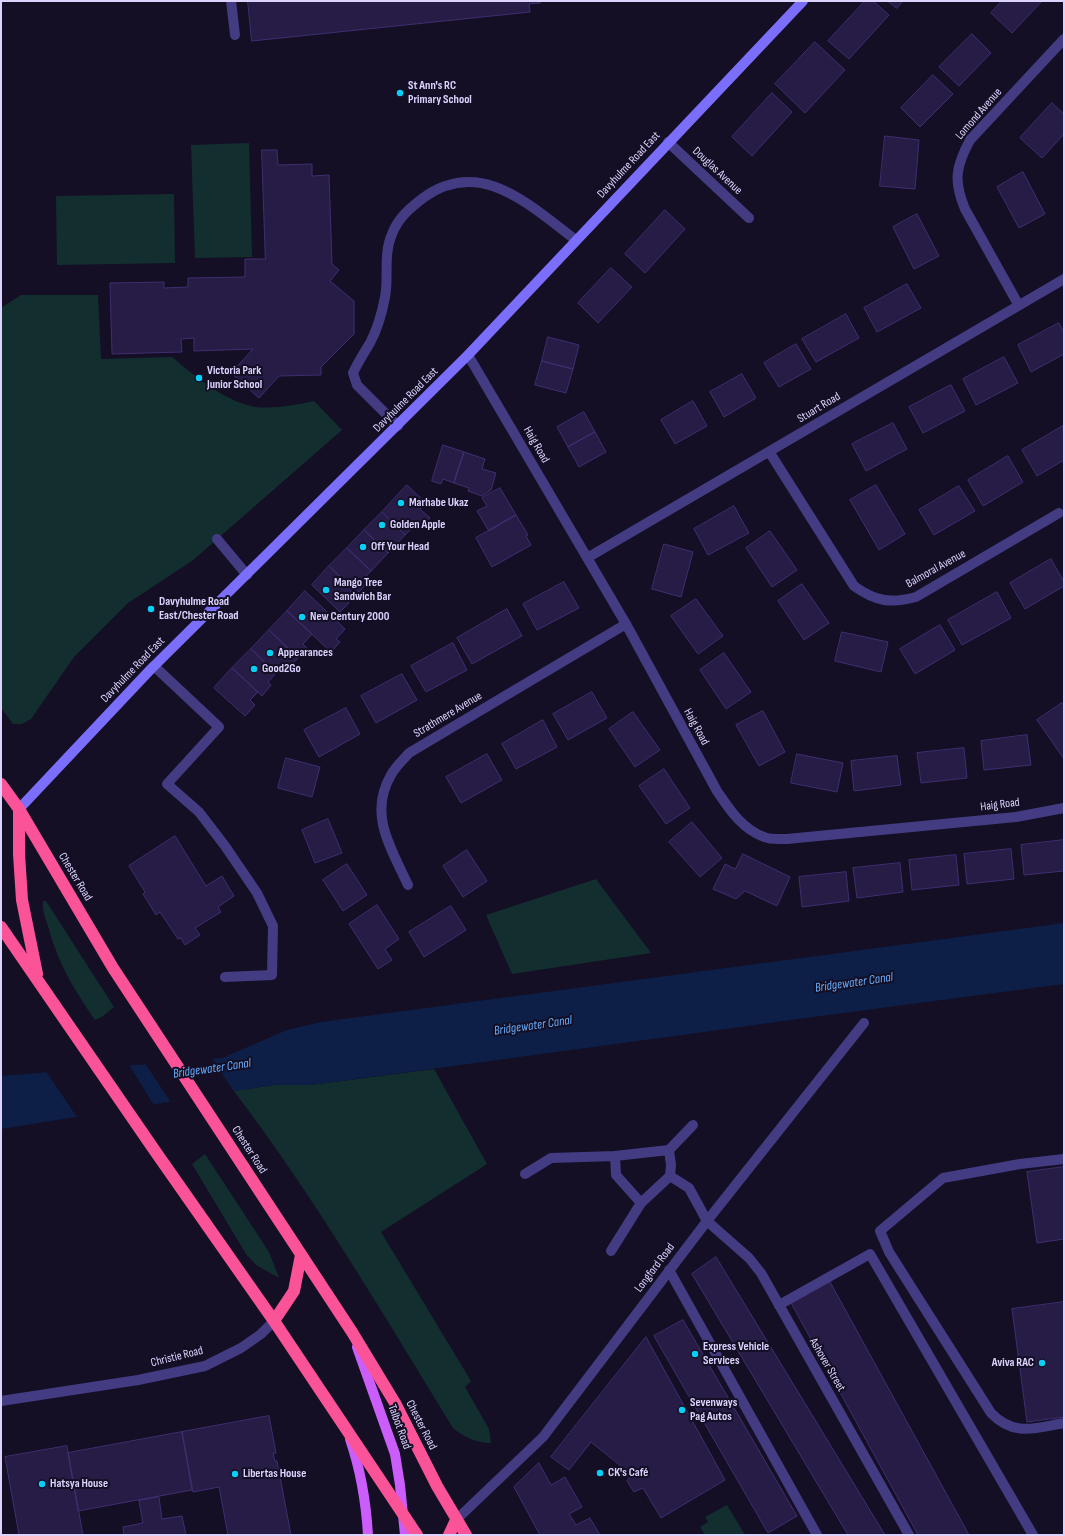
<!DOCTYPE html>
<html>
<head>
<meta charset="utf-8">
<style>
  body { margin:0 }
  #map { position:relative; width:1065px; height:1536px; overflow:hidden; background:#140f25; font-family:"Sofia Sans Condensed",sans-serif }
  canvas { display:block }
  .frame { position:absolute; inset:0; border:2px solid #dcd4fe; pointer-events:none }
</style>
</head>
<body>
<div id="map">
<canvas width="1065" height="1536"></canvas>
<div class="frame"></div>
</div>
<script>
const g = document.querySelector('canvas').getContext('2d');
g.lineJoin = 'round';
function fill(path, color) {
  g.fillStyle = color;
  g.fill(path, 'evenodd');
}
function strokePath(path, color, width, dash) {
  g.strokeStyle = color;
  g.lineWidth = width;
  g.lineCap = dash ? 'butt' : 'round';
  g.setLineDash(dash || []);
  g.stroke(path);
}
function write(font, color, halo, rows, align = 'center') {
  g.font = font + ' "Sofia Sans Condensed",sans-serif';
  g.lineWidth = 4;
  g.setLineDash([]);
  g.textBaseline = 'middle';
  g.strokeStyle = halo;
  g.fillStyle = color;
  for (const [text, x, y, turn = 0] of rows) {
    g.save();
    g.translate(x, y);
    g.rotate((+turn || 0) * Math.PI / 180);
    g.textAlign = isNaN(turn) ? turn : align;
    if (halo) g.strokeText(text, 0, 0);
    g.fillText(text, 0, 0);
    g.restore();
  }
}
const green = new Path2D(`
  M249 143 252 257 195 258 191 145Z
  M174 194 175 263 57 265 56 196Z
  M21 295H98L101 359 172 357C195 376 218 396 247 405 265 411 296 405 314 401L342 430 192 561 128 603 74 657 31 719 22 724H13L1 708V308Z
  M596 879 651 953 512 974 486 915Z
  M43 901H46L114 1007 103 1016 95 1020C73 988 58 963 48 926 45 918 42 909 43 901Z
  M434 1069 487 1164 381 1232 471 1381 465 1387 489 1429 491 1443C477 1443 464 1437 453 1428 383 1314 315 1198 234 1091L274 1085H311Z
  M205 1154 269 1252 279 1278 256 1265 246 1254 192 1164Z
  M727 1505 745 1535H705L700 1527 708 1522 705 1517Z`);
const water = new Path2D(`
  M1064 923V984C813 1016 562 1052 311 1085H273L1 1129V1076L222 1058 287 1030 321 1022Z`);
const pier = new Path2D(`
  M211 1057 235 1093 172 1104 144 1062Z
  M128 1063 155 1107 79 1120 45 1070Z`);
const building = new Path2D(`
  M248 1H540V3L529 4 530 12 252 41Z
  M865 1H873L889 15 849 59 828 41Z
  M888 1H903L897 8Z
  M1002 1H1042L1012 33 991 13Z
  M972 34 991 53 959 86 939 67Z
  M815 42 845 70 805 113 775 84Z
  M933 75 953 94 920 127 901 108Z
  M772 93 792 112 752 156 732 137Z
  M1052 103 1064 114V134L1042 158 1020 138Z
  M885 136 919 140 915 189 880 186Z
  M262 150H277L278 165 312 164V176L329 175 332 264 339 270 330 281 354 301V334L321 367V375L279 376 259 398 231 373 253 349 194 351V338L181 339 182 352 112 354 110 283 164 282V288L188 287V278L245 277V259H265Z
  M1023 172 1045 214 1019 228 997 187Z
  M665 210 685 229 645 273 625 254Z
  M917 214 939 256 914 269 893 227Z
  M611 268 632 287 598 323 578 303Z
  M907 284 921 308 877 332 864 308Z
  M846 314 859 338 816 362 802 339Z
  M1059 323 1064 333V354L1031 372 1018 345Z
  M548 337 579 345 573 369 542 361Z
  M796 344 811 369 779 387 764 363Z
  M1004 357 1018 383 976 405 963 379Z
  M542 361 573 369 566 393 535 385Z
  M742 374 756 398 724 417 710 392Z
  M951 385 965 411 923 433 909 407Z
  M693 401 707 426 675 444 661 420Z
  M584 412 595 432 568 447 557 427Z
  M893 423 907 449 866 471 852 444Z
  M1063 426 1064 460 1037 476 1022 450Z
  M595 432 606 452 579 467 568 447Z
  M443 445 464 452 454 483 443 479 441 484 432 481Z
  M464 452 485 459 482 469 496 473 491 490 482 496 468 491 469 488 454 483Z
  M1008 456 1023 482 983 506 968 480Z
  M407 485 426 503 420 509 430 518 422 527 417 523 405 535 382 512Z
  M876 485 905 534 879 550 850 500Z
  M959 486 975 511 934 535 919 510Z
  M500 488 516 515 489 531 477 511 487 506 482 498Z
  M734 506 749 533 708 555 694 529Z
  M382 512 405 535 388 553 364 530Z
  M516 515 528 535 526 536 531 545 492 567 476 538Z
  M364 530 388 553 371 571 347 548Z
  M770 531 797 570 772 587 746 548Z
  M664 544 693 552 681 597 652 589Z
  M347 548 371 571 363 579 367 583 359 592 354 588 353 589 329 566Z
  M1051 559 1064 582V586L1025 609 1010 583Z
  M329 566 353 589 345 598 349 603 340 612 312 585Z
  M564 582 579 608 537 630 523 604Z
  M802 584 829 623 804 640 778 601Z
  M305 591 345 629 336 639 340 642 331 652 287 611Z
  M997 592 1011 618 962 645 948 620Z
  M696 599 723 636 698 654 671 616Z
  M507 609 522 636 472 664 457 638Z
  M287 611 312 634 303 644 307 648 298 658 269 630Z
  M940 625 955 650 915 674 900 649Z
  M269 630 298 658 290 666 286 662 276 673 251 649Z
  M842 632 888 642 881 672 835 661Z
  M453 643 467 670 426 692 411 666Z
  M251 649 276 673 268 682 271 685 262 696 232 668Z
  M724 653 751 692 726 709 700 670Z
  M232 668 258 692 250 700 255 705 245 716 214 688Z
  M402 674 417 700 376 723 361 696Z
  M592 692 607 718 568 740 553 714Z
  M1062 703 1064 706V759L1037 720Z
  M346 708 360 734 319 757 304 730Z
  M763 711 785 752 759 766 736 725Z
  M633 712 660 750 635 767 609 729Z
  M543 720 557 747 516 769 502 744Z
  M1027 735 1031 765 984 770 981 741Z
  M964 748 967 778 921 783 917 753Z
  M487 754 502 780 461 803 446 777Z
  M797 754 843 763 837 792 791 783Z
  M897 756 901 785 854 791 851 761Z
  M286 758 320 767 312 797 278 788Z
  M664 769 690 808 666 824 639 786Z
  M328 819 342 853 315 863 302 830Z
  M692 822 722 858 700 877 669 842Z
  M175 836 206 886 222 876 234 896 218 907 221 912 195 928 200 935 185 945 181 938 178 939 160 912 156 915 143 894 145 892 129 866Z
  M1064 840V871L1024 875 1021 845Z
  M1011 849 1014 879 967 884 964 854Z
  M467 850 487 881 463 897 443 866Z
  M743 854 790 877 777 906 745 891 736 899 713 889 725 864 735 869Z
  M956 855 959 885 912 890 909 860Z
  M900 863 903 892 857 898 853 868Z
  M347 864 367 895 343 911 323 880Z
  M846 872 849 901 802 907 799 877Z
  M377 905 399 939 385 949 392 960 378 969 349 924Z
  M451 906 466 930 424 957 409 932Z
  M1064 1167V1239L1037 1243 1027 1172Z
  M716 1257 885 1535H848L692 1274Z
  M829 1280 969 1535H918L790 1301Z
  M1064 1302V1417L1027 1422 1012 1309Z
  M683 1320 797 1516 768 1533 654 1336Z
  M646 1337 725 1480 661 1518 643 1488 634 1492 627 1481 631 1474 591 1442 569 1470 551 1457Z
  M269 1416 276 1453H273L275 1461H277L291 1535H228L219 1487 193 1492 182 1432Z
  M182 1432 192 1490 78 1511 68 1453Z
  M67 1446 83 1535H19L5 1457Z
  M539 1463 551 1485 565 1477 582 1507 569 1514 576 1525 590 1518 600 1535H540L514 1487Z
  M159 1497 162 1519 182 1516 186 1535H124L123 1527 143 1523 139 1501Z`);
const lane = new Path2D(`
  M231 1 235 35
  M398 426 357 385 353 373C358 362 364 353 370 343 377 330 382 313 385 297 389 277 383 254 392 234 398 218 410 208 423 198 481 156 530 206 576 240
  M217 539 247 575
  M154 666 219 727 167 784 199 812 225 846 257 893 273 926 272 975 225 977
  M693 1125 669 1150 671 1165 670 1176 689 1188 707 1221
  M615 1156 669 1150
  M1064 1159 1020 1164 943 1178 880 1231 889 1252 991 1413C1014 1437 1035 1428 1064 1423
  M525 1174 551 1158 615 1156 616 1175 641 1203
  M611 1251 641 1203 670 1176
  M669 1270 817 1535
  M779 1305 870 1254 1033 1535`);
const street = new Path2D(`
  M668 142 749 218
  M1018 304 965 209C953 181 956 166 970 140L1064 39
  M468 355 626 624 717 791C730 810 742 829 764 837 771 840 780 839 787 839L1016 817 1064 808
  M770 453 854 586C875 601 890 604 916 597L1059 513
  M587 558 1064 279
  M408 885C391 848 368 814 391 775 395 767 403 760 409 753L626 624
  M707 1221 749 1258 761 1273 909 1535
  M1 1401 138 1380 205 1366 241 1348 261 1334 274 1321
  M456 1520 543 1437 707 1221 864 1023`);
const secondary = new Path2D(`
  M19 809 151 669 468 355 803 1`);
const primary = new Path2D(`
  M357 1347 395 1454 400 1485 405 1535
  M350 1439C361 1471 366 1502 368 1535`);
const highway = new Path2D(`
  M1 784 19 809 113 968 352 1332 395 1403 437 1486 466 1535
  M19 810V854L22 900 37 974
  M1 927 155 1151 274 1321 417 1535
  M274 1321 294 1291 301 1255
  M449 1535 456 1520`);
const markers = [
  [400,93,4,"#06d0f8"],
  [199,378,4,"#06d0f8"],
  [401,503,4,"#06d0f8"],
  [382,525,4,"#06d0f8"],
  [363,547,4,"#06d0f8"],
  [326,590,4,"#06d0f8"],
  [151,609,4,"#06d0f8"],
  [302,617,4,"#06d0f8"],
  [270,653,4,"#06d0f8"],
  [254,669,4,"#06d0f8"],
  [695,1354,4,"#06d0f8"],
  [1042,1363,4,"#06d0f8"],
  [682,1410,4,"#06d0f8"],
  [600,1473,4,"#06d0f8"],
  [235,1474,4,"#06d0f8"],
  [42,1484,4,"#06d0f8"]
];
const poiNames = [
  ["St Ann's RC",408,86],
  ["Primary School",408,100],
  ["Victoria Park",207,371],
  ["Junior School",207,385],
  ["Marhabe Ukaz",409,503],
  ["Golden Apple",390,525],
  ["Off Your Head",371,547],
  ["Mango Tree",334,583],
  ["Sandwich Bar",334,597],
  ["Davyhulme Road",159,602],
  ["East/Chester Road",159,616],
  ["New Century 2000",310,617],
  ["Appearances",278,653],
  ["Good2Go",262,669],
  ["Express Vehicle",703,1347],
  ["Services",703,1361],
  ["Aviva RAC",1034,1363,"right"],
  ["Sevenways",690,1403],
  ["Pag Autos",690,1417],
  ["CK's Café",608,1473],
  ["Libertas House",243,1474],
  ["Hatsya House",50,1484]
];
const streetNames = [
  ["Lomond Avenue",979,114,-49],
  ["Davyhulme Road East",629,165,-47],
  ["Douglas Avenue",717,171,43],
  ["Davyhulme Road East",406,400,-45],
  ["Stuart Road",819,408,-31],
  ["Haig Road",536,445,60],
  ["Balmoral Avenue",936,569,-29],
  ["Davyhulme Road East",133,670,-46],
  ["Strathmere Avenue",448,715,-31],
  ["Haig Road",696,727,61],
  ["Haig Road",1000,805,-7],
  ["Chester Road",75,877,59],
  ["Chester Road",249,1150,57],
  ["Longford Road",655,1268,-53],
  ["Christie Road",177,1357,-14],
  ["Ashover Street",827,1365,60],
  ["Chester Road",421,1425,63],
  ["Talbot Road",399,1427,70]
];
const waterNames = [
  ["Bridgewater Canal",854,983,-8],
  ["Bridgewater Canal",533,1026,-8],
  ["Bridgewater Canal",212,1069,-8]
];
fill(green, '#132e2f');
fill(water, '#0d1f46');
fill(pier, '#140f25');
fill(building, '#271c45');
strokePath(building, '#402e71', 1);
strokePath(lane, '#433c83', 10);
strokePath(street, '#433c83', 10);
strokePath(secondary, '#7b6efb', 10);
strokePath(primary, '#cb5efb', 10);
strokePath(highway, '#fb5398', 12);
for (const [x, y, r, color] of markers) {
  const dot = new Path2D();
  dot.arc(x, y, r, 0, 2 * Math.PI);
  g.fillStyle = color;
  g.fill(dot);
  strokePath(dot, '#140f25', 1.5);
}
write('bold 12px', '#dcd4fe', '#140f25', poiNames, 'left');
write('12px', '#dcd4fe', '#140f25', streetNames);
write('italic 13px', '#65acfb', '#140f25', waterNames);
</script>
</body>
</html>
